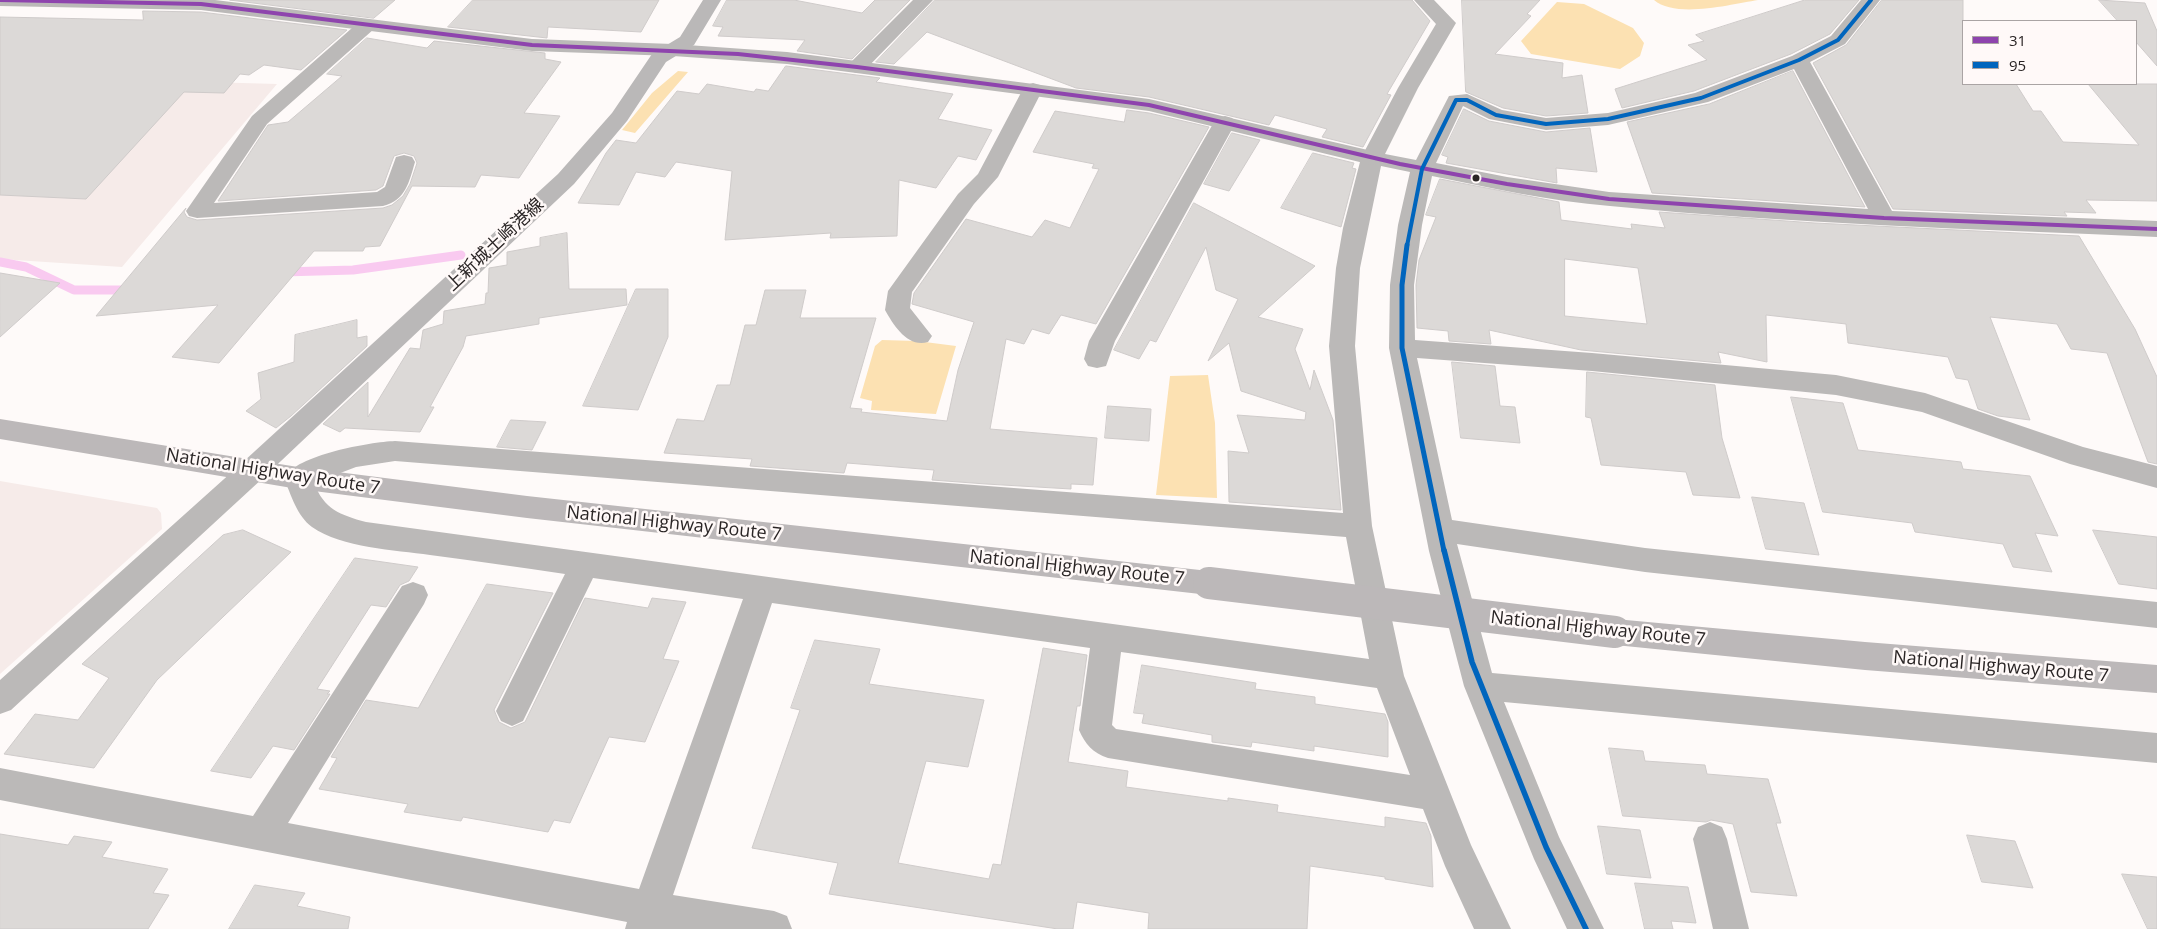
<!DOCTYPE html>
<html>
<head>
<meta charset="utf-8">
<style>
  body { margin:0 }
  #map { position:relative; width:2157px; height:929px; overflow:hidden; background:#fefaf9; font-family:"Open Sans",sans-serif }
  canvas { display:block }
  .legend { position:absolute; left:1962px; top:20px; width:175px; height:65px; box-sizing:border-box; background:#fff9f8; border:1px solid #aaa4a4; margin:0; padding:6px 9px; list-style:none; font-size:15px; color:#2a2525 }
  .legend li { display:flex; align-items:center; gap:10px; height:25px }
  .legend b { width:25px; border:1px solid #aaa4a4 }
</style>
</head>
<body>
<div id="map">
<canvas width="2157" height="929"></canvas>
<ul class="legend">
<li><b style="height:6px;background:#8e44ad"></b>31</li>
<li><b style="height:6px;background:#0065bd"></b>95</li>
</ul>
</div>
<script>
const g = document.querySelector('canvas').getContext('2d');
g.lineJoin = 'round';
function fill(path, color) {
  g.fillStyle = color;
  g.fill(path, 'evenodd');
}
function strokePath(path, color, width, dash) {
  g.strokeStyle = color;
  g.lineWidth = width;
  g.lineCap = dash ? 'butt' : 'round';
  g.setLineDash(dash || []);
  g.stroke(path);
}
function write(font, color, halo, rows, align = 'center') {
  g.font = font + ' "Open Sans","Noto Sans JP",sans-serif';
  g.lineWidth = 5;
  g.setLineDash([]);
  g.textBaseline = 'middle';
  g.strokeStyle = halo;
  g.fillStyle = color;
  for (const [text, x, y, turn = 0] of rows) {
    g.save();
    g.translate(x, y);
    g.rotate((+turn || 0) * Math.PI / 180);
    g.textAlign = isNaN(turn) ? turn : align;
    if (halo) g.strokeText(text, 0, 0);
    g.fillText(text, 0, 0);
    g.restore();
  }
}
const built = new Path2D(`
  M0 76 277 84 122 267 0 259Z
  M0 481 157 508 161 513 162 529 0 674Z`);
const green = new Path2D(`
  M1654 0H1758C1732 4 1676 19 1654 0Z
  M1557 2 1584 4 1633 28 1644 43 1640 56 1620 69 1531 54 1521 41Z
  M678 71 688 72 635 133 622 130 652 93Z
  M882 340 917 341 956 346 936 414 871 410 872 401 860 398 875 346Z
  M1208 375 1215 423 1217 498 1156 495 1170 376Z`);
const stream = new Path2D(`
  M0 262 26 267 74 290H130
  M283 272 353 270 461 255`);
const building = new Path2D(`
  M230 0H395L374 18Z
  M473 0H659L641 32 548 27 547 38 448 27Z
  M727 0H794L862 13 875 0H910L852 59 797 51 805 40 718 36 723 27 713 26Z
  M935 0H1412L1430 21 1387 94 1391 95 1363 147 1322 137 1327 129 1275 115 1269 125 1149 97 1076 88 927 32 894 64 876 62Z
  M1462 0H1540L1527 14 1531 16 1495 54 1563 63 1562 78 1582 75 1588 113 1546 116 1503 108 1466 92Z
  M1805 0H1859L1830 34 1791 54 1694 91 1622 108 1615 89 1707 60 1688 45 1704 41 1696 35Z
  M1882 0H1963V84H2016L2033 111H2041L2063 142 2139 145 2088 84H2157V201L2086 200 2096 213 2064 212 2067 216 1893 209 1813 63 1846 45Z
  M2099 0 2145 3 2157 31V66L2136 42V21H2118Z
  M143 11 201 12 347 30 301 70 264 65 249 75 240 74 224 93 184 92 86 199 0 195V17L143 20Z
  M367 38 427 48 434 41 545 53V59L561 62 524 113 560 116 519 178 481 175 475 187 412 186 380 246 365 247 363 251H314L219 363 172 357 218 305 96 316 186 208 184 212 187 217 197 220 383 208 392 205 403 196 410 184 417 163 414 156 404 153 394 156 383 186 376 190 218 201 268 125 288 122 342 76 327 74Z
  M786 66 880 78 876 82 953 94 938 119 992 130 976 160 958 156 936 188 899 180 897 236 830 238 831 233 725 240 732 171 676 162 665 177 636 172 619 205 578 203 606 153 616 140 636 143 677 91 699 94 707 84 754 92 756 89 768 91Z
  M1793 71 1865 207 1652 193 1627 122 1709 104Z
  M1464 109 1489 121 1546 132 1590 128 1597 172 1556 168 1557 183 1446 163 1448 157 1442 155Z
  M1127 110 1149 113 1209 127 1096 324 1061 315 1049 334 1032 329 1024 344 1006 339 990 429 1097 438 1093 485 1071 484V489L986 484 932 480 934 470 847 463 844 473 750 466 752 459 664 453 677 419 704 421 717 385H730L745 325H756L765 290H806L800 318H876L850 408 862 409 861 412 947 421 958 370 974 322 912 304 914 293 966 219 1032 237 1045 220 1070 228 1099 169 1092 168 1094 164 1033 152 1055 111 1124 122Z
  M1232 133 1260 140 1229 191 1204 184Z
  M1313 153 1354 163 1352 168 1356 169 1341 227 1281 208Z
  M1440 179 1559 202 1561 220 1632 229 1631 224 1665 228 1659 212 1815 223 2079 236 2135 329 2157 377V464L2148 462 2107 353 2071 349 2057 324 1990 317 2030 420 1998 416 1978 409 1968 380 1956 378 1948 357 1848 343 1846 324 1766 315 1767 362 1718 352 1721 363 1581 350 1489 330 1491 344 1449 341 1448 331 1417 328 1416 285 1419 260 1436 217 1426 215ZM1565 259 1638 268 1647 324 1565 316Z
  M1194 203 1315 266 1258 317 1303 329 1295 349 1310 390 1314 370 1333 420 1341 510 1229 502 1228 451 1249 453 1237 415 1305 420 1306 412 1241 391 1229 343 1208 361 1238 299 1216 290 1206 247 1156 342 1150 340 1139 359 1114 350Z
  M567 233 569 289H626L627 305 539 318V324L466 336 463 347 430 407H434L420 432 345 428 340 432 323 424 368 382V417L410 348 420 349 423 330 443 324 444 311 485 304 486 293H488L489 268 507 265V252L540 246V238Z
  M0 273 60 283 0 337Z
  M636 289H668V337L638 410 583 406Z
  M357 320V338L367 336V346L291 416 276 428 246 411 261 399 258 373 294 362 295 335Z
  M1452 362 1495 366 1500 406 1515 407 1520 443 1461 438Z
  M1587 372 1715 385 1722 438 1740 498 1693 495 1686 472 1601 465 1591 418 1586 417Z
  M1791 397 1843 403 1858 450 1961 462 1963 469 2030 476 2058 536 2035 533 2052 572 2013 567 2003 544 1915 532 1912 523 1823 512Z
  M1108 406 1151 409 1149 441 1105 438Z
  M511 420 546 422 532 450 497 447Z
  M1752 497 1804 503 1819 555 1766 549Z
  M243 530 291 552 157 680 94 768 4 754 35 714 78 720 109 678 82 664 223 535Z
  M2093 530 2157 537V589L2119 584Z
  M355 558 418 567 409 581 400 585 386 607 371 605 317 689 330 691 327 694H330L294 750 273 746 251 778 211 771Z
  M487 584 553 593 494 710 499 722 511 728 525 722 585 598 648 608 652 598 686 602 663 659 679 661 645 742 609 737 570 823 554 820 548 832 463 817 461 821 404 812 408 804 319 789 337 758 331 757 366 700 418 708Z
  M815 640 880 649 869 684 984 700 968 767 926 761 898 863 989 879 993 864 1001 865 1043 648 1087 655 1080 706H1077L1068 762 1128 771 1126 787 1228 801V798L1278 805 1277 812 1385 827V817L1426 823 1431 836 1433 887 1385 879V877L1310 866 1307 929H1148L1149 913 1077 902 1073 929H1058L829 894 838 863 752 848 800 710 791 708Z
  M1142 665 1256 683 1255 689 1315 697V704L1385 714 1388 722V757L1314 746V751L1252 742 1251 747 1212 742V735L1142 723 1144 714 1134 713Z
  M1609 748 1643 751 1645 761 1705 765 1707 774 1768 779 1781 823H1776L1797 896 1751 892 1733 824 1711 820 1706 822 1623 816Z
  M1598 826 1640 830 1651 878 1607 874Z
  M0 834 68 845 74 836 112 842 102 857 168 869 153 893 169 895 148 929H0Z
  M1967 835 2015 841 2033 888 1982 882Z
  M2122 874 2157 877V929H2148Z
  M1635 883 1688 887 1696 923 1671 921 1673 929H1645Z
  M255 885 305 893 297 906 350 917 348 929H229Z`);
const minor = new Path2D(`
  M913 0H933L864 71 857 73 850 71 847 67 850 63Z
  M1414 0H1434L1456 23 1418 88 1385 154 1416 160 1449 96 1467 94 1502 110 1546 118 1608 113 1695 93 1792 56 1831 36 1861 0H1880L1845 44 1810 62 1892 211 2157 221V237C1975 229 1792 224 1610 206 1550 201 1491 188 1432 176L1422 225 1414 285 1415 340 1592 353 1836 375 1925 393 2083 447 2157 466V488L2070 464 1922 412 1836 395 1592 371 1417 358 1452 520 1645 548 2157 602V628L1645 572 1457 544 1492 673 2157 733V763L1504 702 1559 837 1604 929H1567L1534 859 1464 686 1429 551 1389 348 1390 285 1398 225 1410 172 1381 166 1360 268 1355 346 1372 526 1404 676 1471 845 1511 929H1474L1445 866 1423 809 1108 758C1093 753 1085 744 1079 730L1090 648 772 603 673 895 774 911 787 916 792 929H625L627 922 0 800V768L253 816 402 586 413 582 424 586 428 595 424 604 288 823 639 889 743 599 593 578 523 721 512 726 501 721 496 711 565 574C520 567 475 561 430 555 395 550 342 548 312 527 297 516 291 495 284 478 296 455 370 442 395 441L1343 513 1329 346 1336 268 1343 228 1361 158 1398 88 1436 24ZM1794 69 1868 209 1609 192 1507 177 1436 163 1463 106 1489 119 1546 130 1608 125 1708 102ZM395 461 1346 537 1369 659 366 522C340 515 324 509 314 483L356 467ZM1121 652 1377 688 1410 775 1116 729 1112 725Z
  M367 19 374 21 377 25 374 29 267 124 214 203 377 192 385 187 396 157 404 155 412 157 415 162C409 182 406 200 383 206L197 218 189 216 186 211 252 116 360 21Z
  M1033 83 1040 85 1043 89 998 177 974 204 912 292 910 308 932 336 928 342C908 348 894 326 885 310L888 291 958 194 978 174 1023 89 1026 85Z
  M1225 116 1232 118 1236 122 1115 341 1106 366 1097 368 1088 366 1084 359 1089 341 1214 122 1218 118Z
  M253 459 263 462 267 470 263 478 11 710 0 714V680L243 462Z
  M1710 822 1722 827 1727 839 1749 929H1713L1693 839 1698 827Z`);
const tertiary = new Path2D(`
  M0 0H215L532 39 673 44 787 52 1149 99 1372 151 1380 153 1383 158 1380 163 1372 165 1149 111 787 64 673 56 532 51 201 10 0 6Z`);
const secondary = new Path2D(`
  M703 0H721L694 45 666 62 627 121 574 184 263 478 253 481 243 478 239 470 243 462 558 174 612 113 652 54 680 37Z`);
const trunk = new Path2D(`
  M0 419 298 467 527 496 1209 571 1220 574 1224 583 1220 592 1209 595 527 518 298 489 0 439Z
  M1615 619 1865 642 2157 665V693L1865 670 1615 645 1604 641 1600 632 1604 623Z`);
const trunkBridge = new Path2D(`
  M1209 583 1615 632`);
const bus1 = new Path2D(`
  M0 0 201 4 532 45 738 54 857 67 1149 105 1400 164 1507 184 1609 199 1884 218 2157 229`);
const bus2Far2 = new Path2D(`
  M1407 246 1422 169 1456 100H1467L1496 115 1546 124 1608 119 1701 98 1799 60 1838 40 1871 0`);
const bus2Far1 = new Path2D(`
  M1407 245 1402 285V348L1444 551`);
const bus2 = new Path2D(`
  M1444 550 1472 662 1546 847 1586 929`);
const markers = [
  [1476,178,4.5,"#2a2525"]
];
const streetNames = [
  ["上新城土崎港線",495,245,-43],
  ["National Highway Route 7",273,472,9],
  ["National Highway Route 7",674,524,6],
  ["National Highway Route 7",1077,568,6],
  ["National Highway Route 7",1598,629,6],
  ["National Highway Route 7",2001,667,5]
];
fill(built, '#f6ebe9');
fill(green, '#fce1b2');
strokePath(stream, '#f9caf0', 9);
fill(building, '#dcd9d7');
strokePath(building, '#cfcbca', 1);
fill(minor, '#bbb9b8');
fill(tertiary, '#bbb9b8');
fill(secondary, '#bab8b8');
fill(trunk, '#bcb8b9');
strokePath(trunkBridge, '#bcb8b9', 32);
strokePath(bus1, '#8e44ad', 4);
strokePath(bus2Far2, '#0065bd', 4);
strokePath(bus2Far1, '#0065bd', 5);
strokePath(bus2, '#0065bd', 5.5);
for (const [x, y, r, color] of markers) {
  const dot = new Path2D();
  dot.arc(x, y, r, 0, 2 * Math.PI);
  g.fillStyle = color;
  g.fill(dot);
  strokePath(dot, '#fff9f8', 2);
}
write('18px', '#2a2525', '#fff9f8', streetNames);
</script>
</body>
</html>
